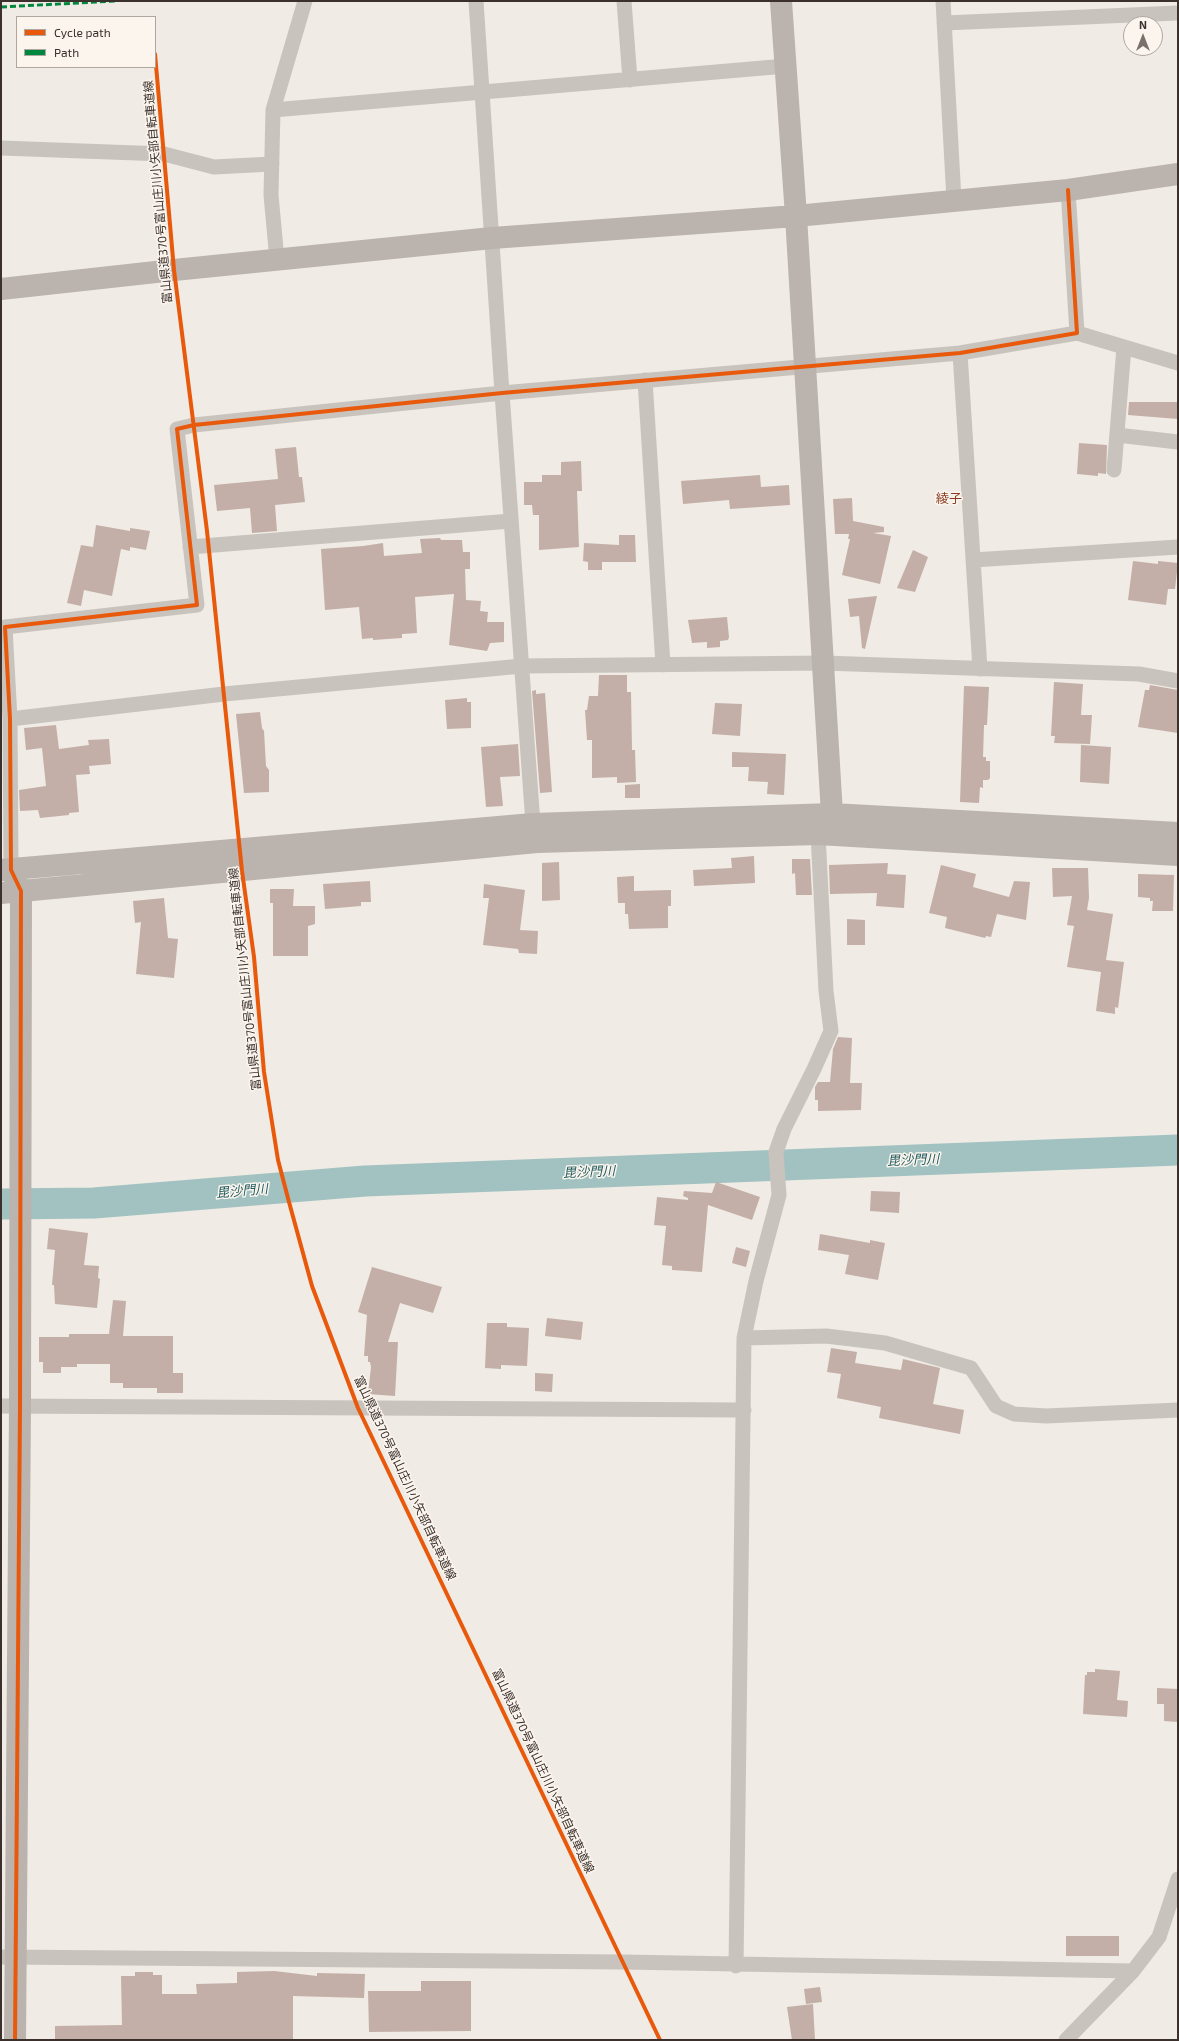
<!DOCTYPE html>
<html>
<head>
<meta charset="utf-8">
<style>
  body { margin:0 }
  #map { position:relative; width:1179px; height:2041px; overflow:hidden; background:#f0ebe5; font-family:"Exo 2",sans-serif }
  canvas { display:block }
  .frame { position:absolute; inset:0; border:2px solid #3b302b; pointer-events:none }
  .legend { position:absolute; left:16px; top:16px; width:140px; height:52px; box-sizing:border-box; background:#fbf5ee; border:1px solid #aea6a0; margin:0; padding:5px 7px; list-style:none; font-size:12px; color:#3b302b }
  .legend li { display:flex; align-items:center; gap:8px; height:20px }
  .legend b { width:20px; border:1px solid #aea6a0 }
  .north { position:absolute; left:1123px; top:16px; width:40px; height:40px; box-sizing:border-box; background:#fbf5ee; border:1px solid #aea6a0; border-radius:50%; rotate:0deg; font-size:11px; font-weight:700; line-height:16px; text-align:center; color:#3b302b }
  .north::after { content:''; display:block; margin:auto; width:14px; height:18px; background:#7a716c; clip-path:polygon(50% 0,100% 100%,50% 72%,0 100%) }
</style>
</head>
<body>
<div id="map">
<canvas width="1179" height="2041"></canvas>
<div class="frame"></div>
<ul class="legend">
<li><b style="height:5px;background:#e8590c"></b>Cycle path</li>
<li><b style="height:5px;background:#00873e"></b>Path</li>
</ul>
<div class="north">N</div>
</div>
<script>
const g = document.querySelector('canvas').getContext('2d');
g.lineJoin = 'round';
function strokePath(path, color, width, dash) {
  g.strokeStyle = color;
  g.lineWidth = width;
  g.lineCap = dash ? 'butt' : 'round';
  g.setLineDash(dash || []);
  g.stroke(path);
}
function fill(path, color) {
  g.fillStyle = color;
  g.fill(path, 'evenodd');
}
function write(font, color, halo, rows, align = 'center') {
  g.font = font + ' "Exo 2","Noto Sans JP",sans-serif';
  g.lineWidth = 3;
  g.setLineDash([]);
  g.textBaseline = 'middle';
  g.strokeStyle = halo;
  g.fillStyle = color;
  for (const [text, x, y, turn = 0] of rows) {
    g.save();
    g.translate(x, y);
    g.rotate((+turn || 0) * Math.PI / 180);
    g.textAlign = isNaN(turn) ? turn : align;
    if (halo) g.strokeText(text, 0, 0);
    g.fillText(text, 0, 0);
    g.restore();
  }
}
const river = new Path2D(`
  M1 1204 94 1203 365 1181 1178 1150`);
const building = new Path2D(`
  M1129 402H1178V419L1128 415Z
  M1079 443 1107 445 1106 474 1098 473V476L1077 474Z
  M296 447 299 477H302L305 502 275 505 277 531 252 533 250 508 217 511 214 485 278 479 275 449Z
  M581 461 582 491H577L579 547 539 550V515H533L532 505H524V482H542V475H561V462Z
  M760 475 761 487 789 485 790 505 730 509 729 500 683 504 681 481Z
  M852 498 853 521 884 527V532L873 533 891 536 880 584 842 575 850 539H848L849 534H835L833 499Z
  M96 525 130 531V528L150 531 146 550 130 547V551L121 549 112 596 84 590 81 606 67 603 81 545 93 547Z
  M619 535H635L636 562H602V570H588V562L583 561 584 543 619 545Z
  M440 538 441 540H462L463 552H470V569H465L466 600 481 601 480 611 488 612 487 622H504V642L490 643 487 651 449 645 454 594 415 597 417 633 402 634V638L373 640V638L362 639 359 607 325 610 321 549 363 546 383 543 384 556 422 553 420 539Z
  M913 550 928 557 915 592 897 588Z
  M1133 561 1158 564V561L1178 563 1175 589H1168L1166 605 1128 600Z
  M877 596 865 649 862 648 859 616 850 617 848 599Z
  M727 617 729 637 728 640 720 641V647L707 648V642L692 643 688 620Z
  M599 675H627V692H631L632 750H635L636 782 617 783V777L592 778V740H587L585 710H587L589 696H598Z
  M1054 682 1083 684 1081 715H1092L1090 744 1054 743 1055 736H1051Z
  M1150 685 1178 690V733L1138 727 1145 690H1149Z
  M964 686 989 687 987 725H984L983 757H986V761H990V778L988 780H983V788L980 787 979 803 960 802Z
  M536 690V694L545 693 552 792 540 793 532 691Z
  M467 698V702H471V728L447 729 445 700Z
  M715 703 742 704 740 736 712 734Z
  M260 712 262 728 264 731 266 766 269 770V792L244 793 236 714Z
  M56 725 59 749 89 745 88 740 109 739 111 764 89 766 90 774 76 775 79 812 69 813V815L40 818 38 810 20 811 19 790 46 786 42 748 26 750 24 728Z
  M518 744 520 776 500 777 503 806 486 807 481 747Z
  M1081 745 1111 747 1109 784 1080 782Z
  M732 752 786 754 784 795 767 794 768 782 748 781 749 767H732Z
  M640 784V798H625V785Z
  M754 856 755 883 694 886 693 870 732 868 731 858Z
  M792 859H810L812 895H796L795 873 792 874Z
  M559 862 560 900 542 901V863Z
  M888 863 887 874 906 875 904 908 876 906 877 893 830 894 829 865Z
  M941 865 976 874 973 887 1009 897 1014 881 1030 882 1026 920 997 914 991 937 986 936 985 938 945 928 947 917 929 913Z
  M1052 868H1088L1089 898 1087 910 1113 914 1106 960 1124 962 1118 1008 1115 1007V1014L1096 1011 1101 972 1067 967 1074 926 1067 925 1072 896 1053 897Z
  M1138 874 1174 875 1173 911H1152L1153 901H1150V898L1138 897Z
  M634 876V891L671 890V906H668V928L629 929 628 914H625V903H618L617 877Z
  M370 881 371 902H361V906L325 909 323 884Z
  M484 884 525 890 520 930 538 931 537 954 519 953 518 949 483 945 489 898H483Z
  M270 889H294L293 906H315V924L308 926V956H273V903H270Z
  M164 898 168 938 178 939 174 978 136 974 141 922 135 923 133 901Z
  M847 919 865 920V945H847Z
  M838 1037 852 1038 850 1083H862L861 1110 818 1111V1100H815V1087L818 1082H830L833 1049Z
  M716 1182 760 1197 752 1220 708 1205 702 1272 672 1270V1266L662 1265 666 1226 654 1225 657 1197 688 1200V1198L683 1196 684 1191 712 1193Z
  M871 1191 900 1192 899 1213 870 1211Z
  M49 1228 88 1233 84 1265 99 1266 98 1278 100 1279 97 1308 55 1304 54 1285H52L55 1250 47 1249Z
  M820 1234 870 1243V1240L885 1243 878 1280 845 1274 849 1255 818 1250Z
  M736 1247 750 1251 746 1267 732 1263Z
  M372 1267 442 1287 433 1313 400 1303 388 1342H398L395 1396 368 1394 371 1367 370 1362H368V1356H364L367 1315 358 1312Z
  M113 1300 126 1301 123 1336H173V1373H183V1393H157V1388H123V1383H110V1364H77V1367H61V1373H43V1362H39V1337H69V1334H109Z
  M547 1318 583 1322 581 1340 545 1336Z
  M487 1323H507V1327L529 1328 527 1366 501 1365V1369L485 1368Z
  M831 1348 857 1352 855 1363 901 1370 903 1359 940 1368 933 1404 964 1410 960 1434 879 1418 881 1407 837 1398 841 1374 827 1372Z
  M535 1373 553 1374 552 1392 535 1391Z
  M1095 1669 1120 1671 1117 1700 1128 1701 1127 1717 1083 1714 1085 1675H1087V1672H1095Z
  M1157 1688 1178 1689V1722L1164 1721V1704H1157Z
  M1066 1936H1119V1956H1066Z
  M274 1971 317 1976V1973L365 1974 364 1998 293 1996V2040H55V2026L122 2025 121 1976H135V1972H153V1975H162V1994H197L196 1984 237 1983V1972Z
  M421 1981H471V2031L369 2032 368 1991H421Z
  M820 1987 822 2002 806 2004 804 1989Z
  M813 2004 815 2040H792L787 2007Z`);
const street = new Path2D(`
  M476 1 502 393 533 824
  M624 1 630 80
  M943 1 954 200
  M944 23 1178 13
  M273 110 786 66
  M1 148 164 154 214 167 272 164
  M277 260 271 195 273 110 305 1
  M1077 333 1178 363
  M960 353 980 669
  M645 380 663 665
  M1117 435 1178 442
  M1114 470 1124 347
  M190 547 511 521
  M973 560 1178 547
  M10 719 224 694 522 666 824 663 1139 674 1178 681
  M11 870 10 719 5 627 197 605 177 429 194 425 502 393 960 353 1077 333 1068 190
  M744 1338 826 1336 885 1343 971 1368 996 1406 1014 1414 1046 1416 1178 1410
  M1 1406 744 1410
  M1 1957 623 1962 1133 1971
  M736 1966 744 1338 756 1281 779 1195 776 1152 784 1129 814 1069 831 1031 826 991 818 834
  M1066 2040 1133 1971 1159 1937 1178 1879`);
const secondary = new Path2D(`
  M781 1 796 216 832 814 824 826
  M1 289 174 270 492 238 796 216 1068 190 1178 174
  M1 870 533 824 832 814 1178 833
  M1 893 537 842 818 834 1178 855
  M15 2040 20 1406 21 891 15 879`);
const quiet = new Path2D(`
  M1 7 116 1`);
const cycleway = new Path2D(`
  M155 54 174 270 207 531 242 871 254 957 264 1072 278 1160 289 1202 312 1286 358 1408 660 2040
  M15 2040 20 1406 21 891 11 870 10 719 5 627 197 605 177 429 194 425 502 393 960 353 1077 333 1068 190`);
const streetNames = [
  ["富山県道370号富山庄川小矢部自転車道線",158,192,-95],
  ["富山県道370号富山庄川小矢部自転車道線",245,979,-96],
  ["富山県道370号富山庄川小矢部自転車道線",405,1478,65],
  ["富山県道370号富山庄川小矢部自転車道線",543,1771,65]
];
const neighbourhoodNames = [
  ["綾子",949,499]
];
const waterNames = [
  ["毘沙門川",913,1160,-2],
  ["毘沙門川",589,1172,-2],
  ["毘沙門川",242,1191,-5]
];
strokePath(river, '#a1c2c1', 31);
fill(building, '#c3afa7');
strokePath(street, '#c9c3be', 15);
strokePath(secondary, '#bab3ae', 22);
strokePath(quiet, '#00873e', 3, [6, 3]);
strokePath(cycleway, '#e8590c', 4);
write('12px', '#3b302b', '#fbf5ee', streetNames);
write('13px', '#8c3b22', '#fbf5ee', neighbourhoodNames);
write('italic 13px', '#1f5a5e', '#fbf5ee', waterNames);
</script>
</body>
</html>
